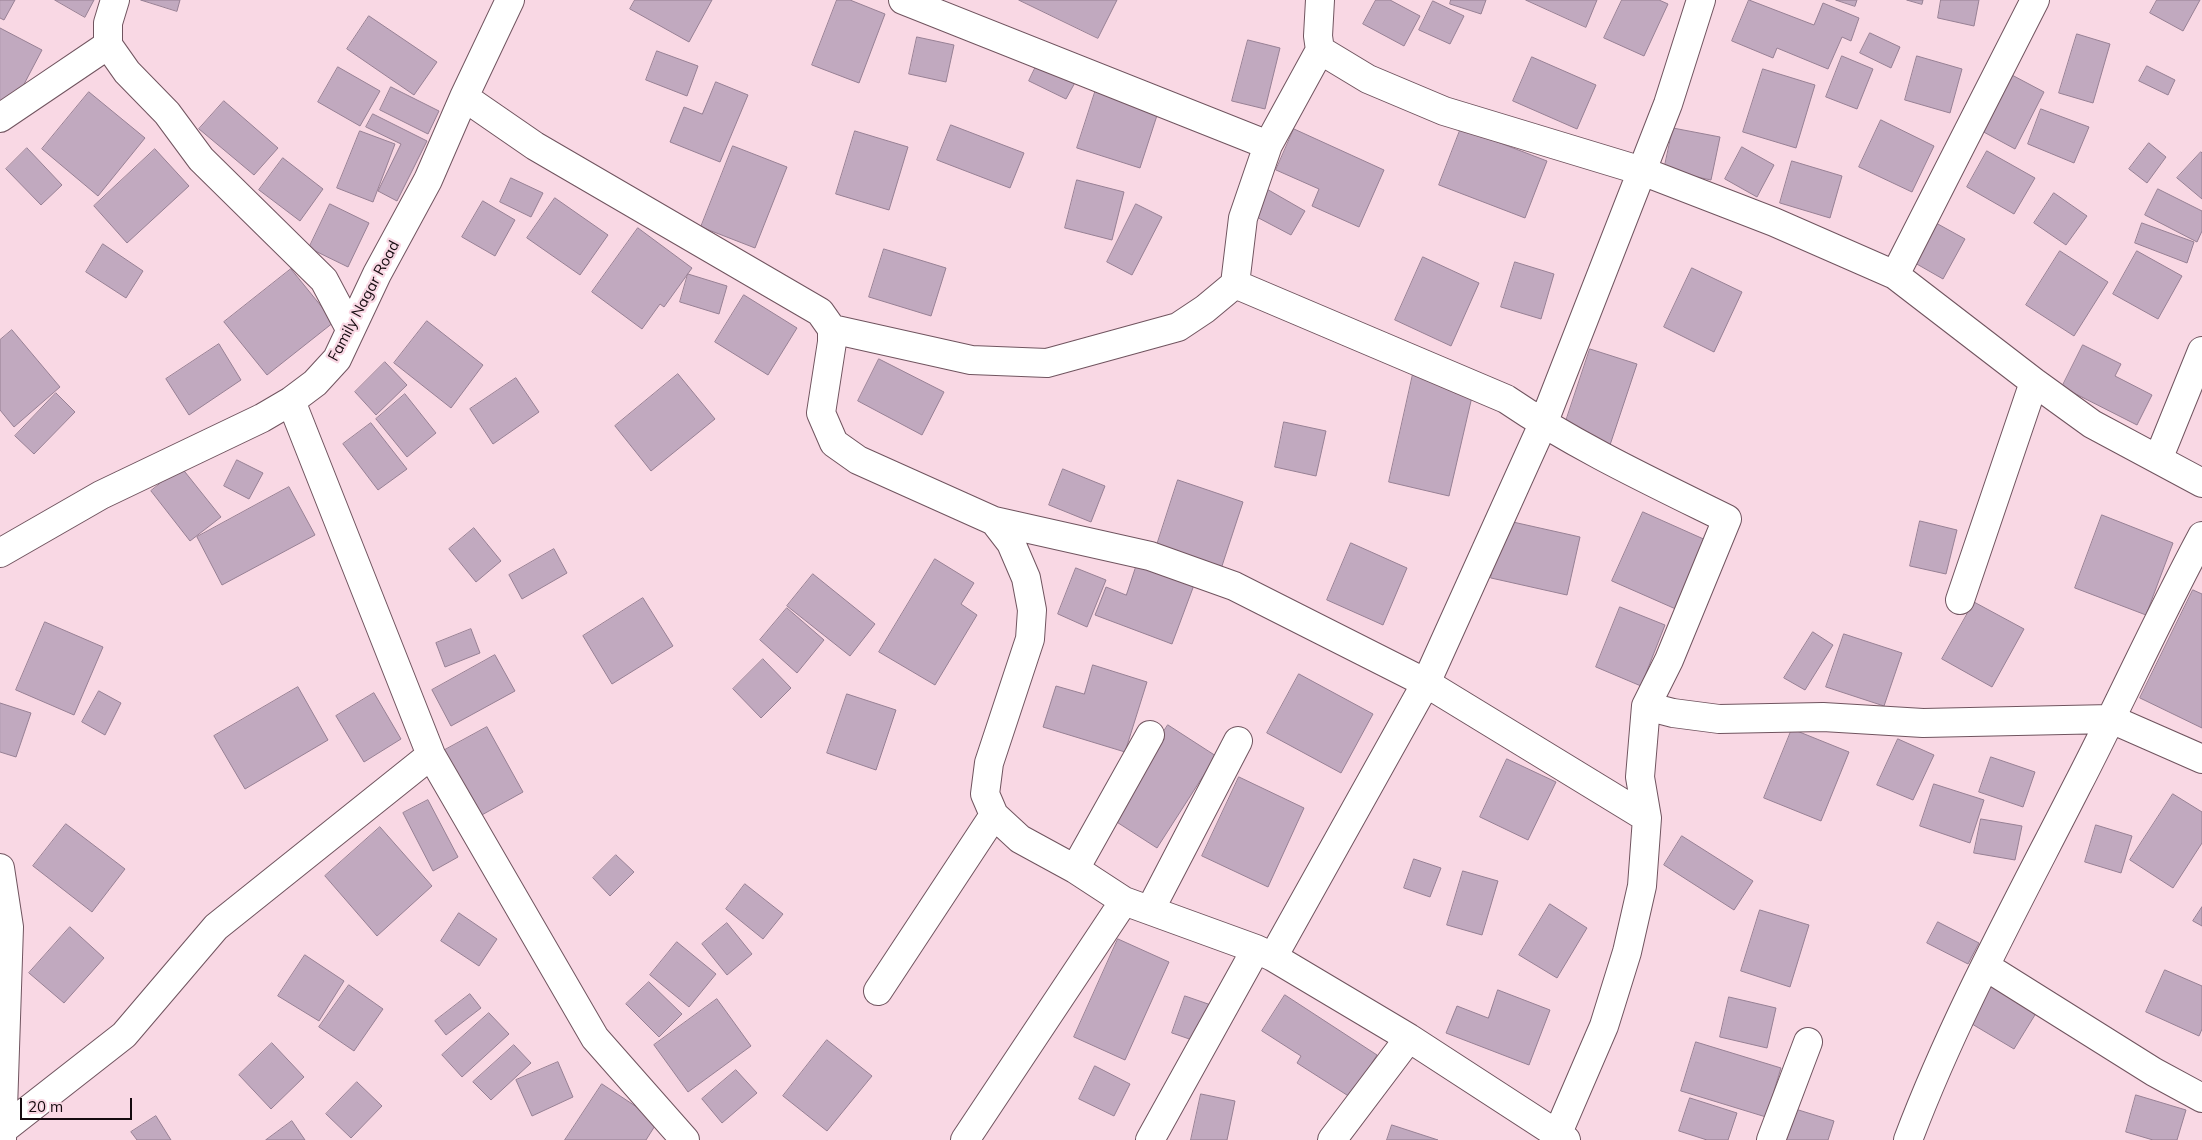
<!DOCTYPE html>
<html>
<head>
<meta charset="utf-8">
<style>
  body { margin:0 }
  #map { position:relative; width:2202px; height:1140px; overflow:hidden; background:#f9d8e4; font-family:Mulish,sans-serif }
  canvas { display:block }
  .scale { position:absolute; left:20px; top:1098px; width:112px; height:22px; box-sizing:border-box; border:2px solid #150a0f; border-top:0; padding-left:6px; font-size:15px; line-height:18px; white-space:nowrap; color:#150a0f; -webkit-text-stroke:4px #f9d8e4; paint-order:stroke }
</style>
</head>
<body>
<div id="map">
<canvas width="2202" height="1140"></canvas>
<div class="scale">20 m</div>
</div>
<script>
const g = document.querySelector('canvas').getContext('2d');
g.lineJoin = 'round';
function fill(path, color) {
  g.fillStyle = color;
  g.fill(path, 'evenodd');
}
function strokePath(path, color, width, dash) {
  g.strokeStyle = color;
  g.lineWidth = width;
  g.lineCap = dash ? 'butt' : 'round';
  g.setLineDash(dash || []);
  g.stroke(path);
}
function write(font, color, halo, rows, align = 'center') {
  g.font = font + ' Mulish,sans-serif';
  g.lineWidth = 4.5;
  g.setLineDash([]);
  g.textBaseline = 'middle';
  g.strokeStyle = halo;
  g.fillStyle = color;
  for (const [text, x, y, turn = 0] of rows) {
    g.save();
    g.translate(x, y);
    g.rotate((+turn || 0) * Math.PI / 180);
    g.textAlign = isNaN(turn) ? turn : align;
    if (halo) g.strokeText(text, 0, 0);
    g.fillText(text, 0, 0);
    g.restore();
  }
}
const building = new Path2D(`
  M0 0H15L4 20 0 18Z
  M55 0H94L85 17Z
  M141 0H180L177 11Z
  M635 0H712L689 42 630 9Z
  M837 0H850L885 14 859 83 812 65Z
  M1019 0H1117L1098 38Z
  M1376 0H1390L1420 16 1404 46 1363 24Z
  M1451 0H1486L1481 14 1450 4Z
  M1526 0H1597L1586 27Z
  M1622 0H1659L1668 4 1644 56 1604 38Z
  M1749 0 1814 25 1823 3 1859 18 1851 41 1842 37 1828 69 1777 48 1773 58 1732 41Z
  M1836 0H1857L1855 6Z
  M1907 0H1923L1922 4Z
  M1941 0H1979L1974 26 1938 18Z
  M2157 0H2200L2183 31 2150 13Z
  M1433 1 1464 16 1450 44 1419 30Z
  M369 16 437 62 414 95 347 49Z
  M0 28 42 50 11 109 0 103Z
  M1870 33 1900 47 1891 68 1860 53Z
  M2077 34 2110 44 2093 103 2059 93Z
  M917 37 954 45 946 82 909 74Z
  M1248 40 1280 48 1265 109 1232 101Z
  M657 51 698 66 687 96 646 80Z
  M1842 56 1873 69 1857 109 1826 97Z
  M1917 56 1962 69 1950 113 1905 100Z
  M1532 57 1596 85 1577 129 1513 101Z
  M1040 58 1078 77 1066 99 1029 81Z
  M2147 66 2175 80 2168 95 2139 81Z
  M338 67 380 91 360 126 318 102Z
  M1763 69 1815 85 1796 148 1743 132Z
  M2010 74 2044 92 2015 149 1980 130Z
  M716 82 748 95 720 162 670 142 684 107 702 114Z
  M1098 83 1161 103 1140 168 1077 148Z
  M391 87 439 111 428 134 380 110Z
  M89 92 145 138 98 196 42 149Z
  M224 101 278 148 254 175 199 129Z
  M2041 109 2089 127 2074 163 2028 144Z
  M373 114 427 141 397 201 378 191 401 144 366 127Z
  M1881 120 1934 146 1912 192 1859 167Z
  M951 125 1024 153 1010 188 937 160Z
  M1461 128 1547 161 1525 218 1439 185Z
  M1673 128 1720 137 1711 180 1664 170Z
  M1294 129 1384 170 1359 227 1312 206 1319 189 1276 170Z
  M360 131 395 144 373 202 337 188Z
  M855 131 908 147 889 210 836 194Z
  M2149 143 2166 157 2147 183 2129 169Z
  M733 146 787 167 755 248 701 227Z
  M1742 147 1774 165 1757 197 1725 179Z
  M27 148 62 185 41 205 6 169Z
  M155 149 189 186 127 243 94 206Z
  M1987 151 2035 178 2014 214 1967 187Z
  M2201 152 2202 153V199L2177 178Z
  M283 158 323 189 300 221 259 190Z
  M1792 161 1842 176 1830 218 1780 203Z
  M511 178 543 193 531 217 500 202Z
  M1077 180 1124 192 1112 240 1065 228Z
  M1265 188 1305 211 1291 235 1251 214Z
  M2158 189 2202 211V231L2197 242 2145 215Z
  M2054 193 2087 216 2066 245 2034 223Z
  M555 198 608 235 580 275 527 238Z
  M483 201 515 220 495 256 462 237Z
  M330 204 369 223 348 267 309 248Z
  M1136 204 1162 217 1132 275 1107 262Z
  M1936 223 1965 239 1943 279 1915 263Z
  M2142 223 2194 242 2187 263 2135 243Z
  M638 228 692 268 664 307 660 304 642 329 592 292Z
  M103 244 143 271 126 298 86 272Z
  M884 249 946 268 931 316 869 297Z
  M2060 251 2108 282 2074 336 2026 305Z
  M2137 251 2182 276 2158 319 2113 294Z
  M1423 257 1479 283 1451 346 1395 320Z
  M1515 262 1554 274 1541 319 1501 307Z
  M1692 268 1742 292 1714 352 1664 327Z
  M291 269 334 322 267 375 224 322Z
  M688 274 727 286 719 314 680 302Z
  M744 295 797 328 768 375 715 342Z
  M427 321 483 365 451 408 394 363Z
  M12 330 60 387 14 427 0 410V340Z
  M219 344 241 380 189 415 166 379Z
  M2083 345 2121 364 2115 376 2152 395 2137 425 2062 387Z
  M1590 349 1637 364 1610 445 1563 430Z
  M879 359 944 392 922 435 858 401Z
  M385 362 407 385 376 415 355 392Z
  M678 374 715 419 651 471 615 426Z
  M1413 374 1474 388 1449 496 1389 482Z
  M516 378 539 412 493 444 470 409Z
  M56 393 75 412 34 454 15 436Z
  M405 394 436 433 407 457 376 419Z
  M1284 422 1326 431 1316 476 1275 467Z
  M371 423 407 469 378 490 343 444Z
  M237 460 263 473 249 499 224 486Z
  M181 467 221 517 190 541 151 491Z
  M1063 469 1105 486 1091 522 1049 505Z
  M1178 480 1243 502 1221 569 1156 548Z
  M289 487 315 535 222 585 197 537Z
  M1643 512 1708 541 1678 610 1612 581Z
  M2102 515 2173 543 2146 615 2075 588Z
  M1504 520 1580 537 1567 595 1491 578Z
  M1920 521 1957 530 1946 574 1910 566Z
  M474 528 501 561 476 582 449 549Z
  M1351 543 1407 568 1383 625 1327 600Z
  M554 549 567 573 522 599 509 575Z
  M935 559 974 583 961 604 977 615 935 685 879 652Z
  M1137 564 1194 585 1172 644 1095 615 1106 587 1126 595Z
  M1076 568 1106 580 1087 627 1058 614Z
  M813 574 875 624 850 656 787 606Z
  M2193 590 2202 594V728L2140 698Z
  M643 598 673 646 612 684 583 636Z
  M1974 602 2024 629 1992 687 1942 659Z
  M1620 607 1665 625 1641 686 1596 667Z
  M787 608 824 640 797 673 760 640Z
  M45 622 103 647 74 715 16 690Z
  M471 629 480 653 445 667 436 643Z
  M1813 632 1833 645 1805 690 1784 678Z
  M1844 634 1902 653 1884 706 1826 687Z
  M495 655 515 691 451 726 432 690Z
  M763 659 791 688 761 718 733 689Z
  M1093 665 1147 682 1125 752 1043 727 1056 686 1084 694Z
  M1299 674 1373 714 1341 773 1267 733Z
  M298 687 328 740 245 789 214 736Z
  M99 691 121 703 105 735 82 722Z
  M374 693 401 739 364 762 336 716Z
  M847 694 896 710 876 770 827 753Z
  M0 703 31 713 16 757 0 752Z
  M1168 725 1216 756 1157 848 1109 817Z
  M487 727 523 792 480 816 443 751Z
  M1792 729 1849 752 1821 821 1764 798Z
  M1898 739 1934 755 1913 800 1877 785Z
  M1991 757 2035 772 2023 807 1979 792Z
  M1507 759 1556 782 1528 840 1480 817Z
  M1239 777 1304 808 1268 887 1202 856Z
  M1934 784 1984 800 1970 843 1920 826Z
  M2173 794 2202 812V843L2173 888 2130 860Z
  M428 800 458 857 433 871 403 813Z
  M1981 819 2022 826 2015 860 1974 853Z
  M66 824 125 869 92 912 33 866Z
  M2096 825 2132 836 2121 873 2085 862Z
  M380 827 432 886 377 936 325 876Z
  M1682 836 1753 881 1734 910 1664 865Z
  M616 855 634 872 610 896 593 878Z
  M1414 859 1441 868 1430 897 1404 888Z
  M1463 871 1498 881 1482 935 1447 925Z
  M745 884 783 914 763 939 726 909Z
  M1550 904 1587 928 1557 978 1519 955Z
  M2202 907V926L2193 921Z
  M1760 910 1809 925 1790 987 1741 971Z
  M459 913 497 939 479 966 441 941Z
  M1938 922 1979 943 1968 964 1927 943Z
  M727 923 752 954 727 975 702 944Z
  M70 927 104 958 64 1003 29 973Z
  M1118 939 1169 962 1125 1060 1074 1037Z
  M677 942 716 974 689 1007 650 975Z
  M305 955 344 981 319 1021 278 996Z
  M2165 970 2202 986V1029L2199 1036 2146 1012Z
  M1991 981 2038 1010 2014 1049 1967 1021Z
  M649 982 682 1014 659 1037 626 1004Z
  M349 985 383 1009 354 1051 319 1027Z
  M1498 990 1550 1010 1529 1065 1446 1033 1457 1006 1488 1018Z
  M470 994 481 1008 446 1035 435 1021Z
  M1285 995 1377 1055 1350 1097 1297 1063 1301 1056 1262 1031Z
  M1185 996 1211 1005 1198 1042 1172 1033Z
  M1729 997 1776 1008 1767 1048 1720 1037Z
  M717 999 751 1046 688 1092 654 1045Z
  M489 1013 509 1034 462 1077 442 1055Z
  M827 1040 872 1076 827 1131 783 1096Z
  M1696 1042 1781 1068 1766 1117 1681 1091Z
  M272 1043 304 1077 271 1109 239 1075Z
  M514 1045 531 1063 491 1100 473 1082Z
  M558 1062 573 1097 532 1116 516 1080Z
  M1095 1066 1130 1084 1114 1116 1079 1099Z
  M736 1070 757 1093 722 1123 702 1099Z
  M357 1082 382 1106 351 1138 326 1114Z
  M602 1084 658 1121 646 1140H565Z
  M1201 1094 1235 1101 1227 1140H1191Z
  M2136 1095 2186 1110 2177 1140H2153L2126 1132Z
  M1690 1098 1737 1113 1728 1140H1707L1679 1131Z
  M1792 1108 1834 1121 1828 1140H1782Z
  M156 1116 171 1140H137L131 1132Z
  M292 1121 305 1140H266Z
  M1392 1125 1438 1140H1387Z`);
const minor = new Path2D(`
  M115 0 108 23V45L127 72 167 113 201 159 324 280 350 329
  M903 0 1268 145
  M1320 0 1318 36 1320 50 1368 79 1444 111 1642 171 1774 222 1895 275 2034 382 2092 424 2202 483
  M464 97 535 146 820 312 832 329V342L821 413 834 443 858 460 994 521 1011 543 1026 578 1032 610 1030 639 989 763 985 794 994 815 1020 839 1075 869 1124 901 1256 949 1273 957 1409 1038 1566 1140
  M0 118 108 45
  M1895 275 2035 0
  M1235 284 1506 399C1575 446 1652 482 1727 519L1669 660 1646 706 1640 777 1647 818 1642 886 1627 952 1604 1026 1557 1135
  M832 329 971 360 1047 363 1178 327 1205 309 1235 284 1243 218 1268 145 1320 50
  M291 401 431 755 595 1038 685 1140
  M2159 457 2202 351
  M994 521 1150 556 1234 586 1426 683 1647 818
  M0 553 101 495 262 418 291 401 315 383 337 359 377 274 428 180 464 97 510 0
  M1960 600 2034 382
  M1646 706 1673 713 1719 719 1823 717 1923 723 2111 719 2202 759
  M0 868 9 927 2 1140
  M1075 869 1150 735
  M1150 910 1238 741
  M1273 957 1426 683 1543 424 1668 104 1701 0
  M1985 966 2154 1072 2202 1098
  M878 991 994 815
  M0 1132 124 1035 216 927 431 755
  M965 1140 1124 901
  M1150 1140 1256 949
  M1332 1140 1409 1038
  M1771 1140 1808 1042
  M1908 1140C1954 1018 2018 902 2077 786 2120 703 2158 618 2202 536`);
const streetNames = [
  ["Family Nagar Road",364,301,-62]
];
fill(building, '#c1a9bf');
strokePath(building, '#978094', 1);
strokePath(minor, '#70545f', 30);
strokePath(minor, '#fff', 28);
write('15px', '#150a0f', '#f9d8e4', streetNames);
</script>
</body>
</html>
